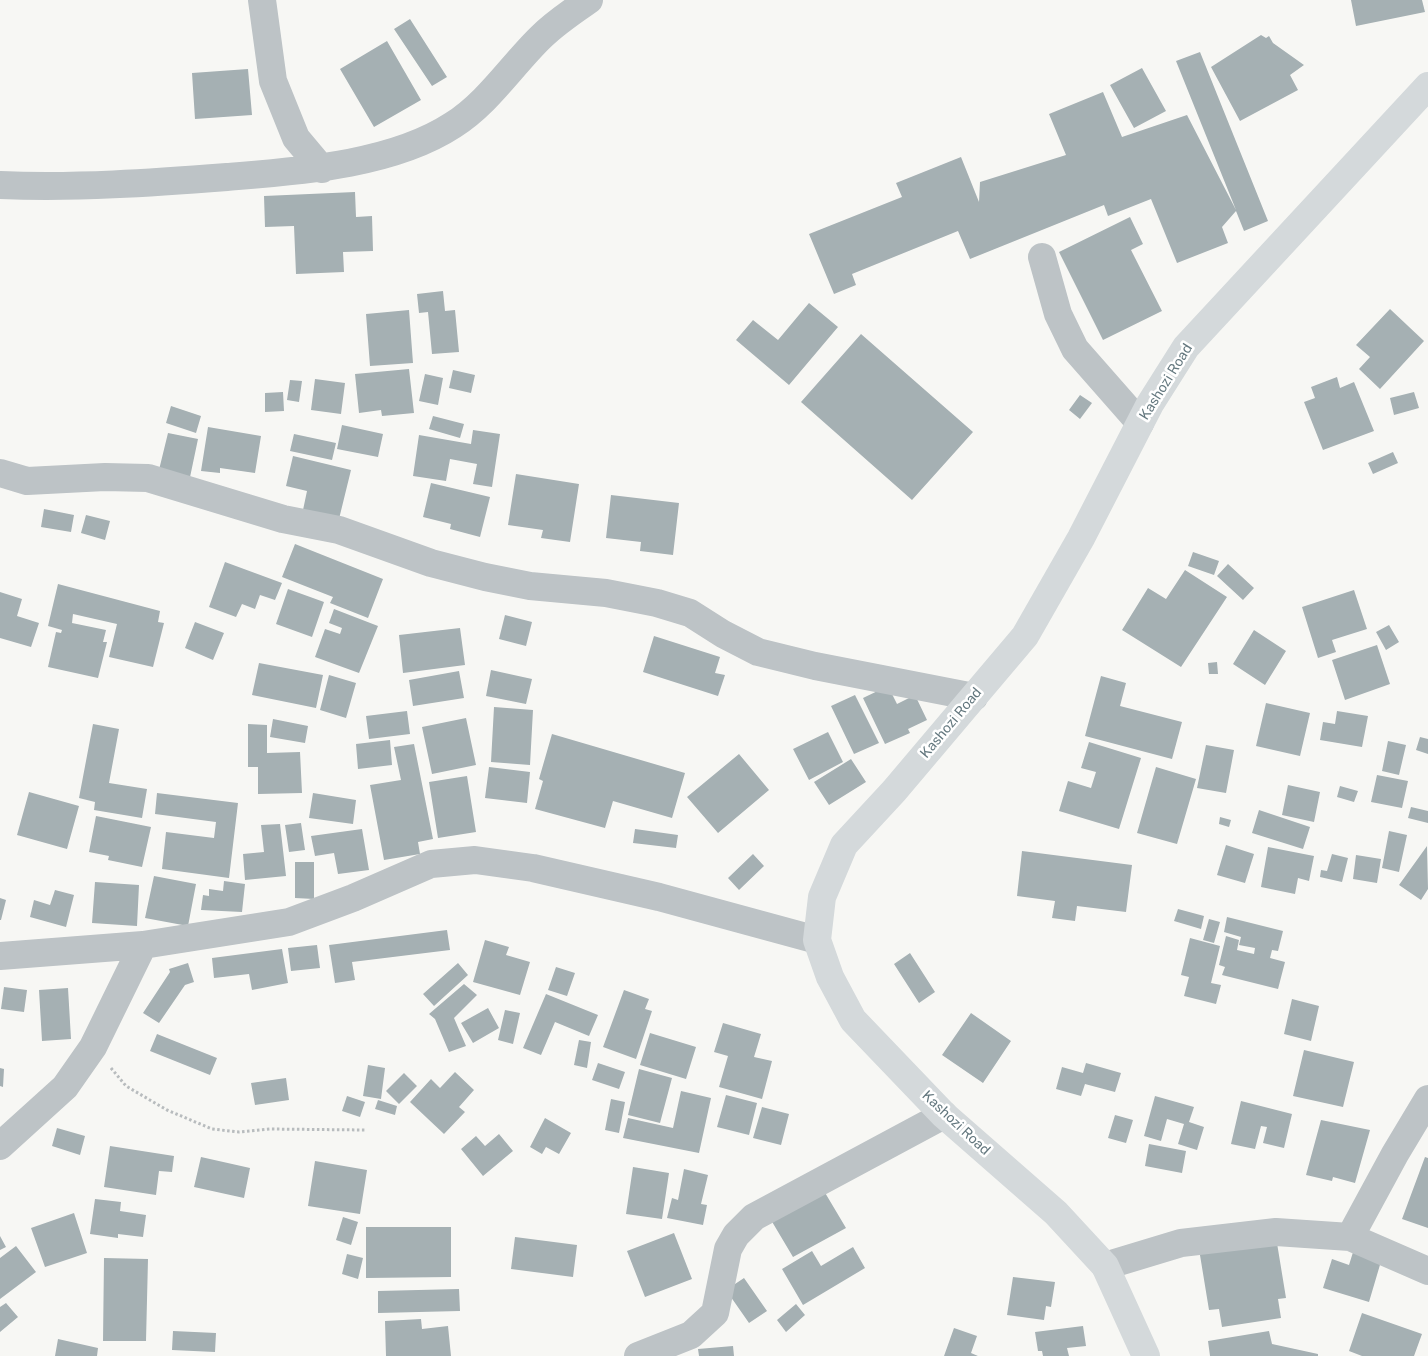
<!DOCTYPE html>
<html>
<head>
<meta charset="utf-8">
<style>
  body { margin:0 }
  canvas { display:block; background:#f7f7f4 }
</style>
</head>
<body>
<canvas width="1428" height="1356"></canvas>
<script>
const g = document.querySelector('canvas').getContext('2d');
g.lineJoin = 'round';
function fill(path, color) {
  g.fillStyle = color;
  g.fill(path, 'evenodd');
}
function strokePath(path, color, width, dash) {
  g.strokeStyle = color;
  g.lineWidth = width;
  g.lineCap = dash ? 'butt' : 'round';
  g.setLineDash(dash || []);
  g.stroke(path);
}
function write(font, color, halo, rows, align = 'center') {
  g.font = font + ' "Public Sans",sans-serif';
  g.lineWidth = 5;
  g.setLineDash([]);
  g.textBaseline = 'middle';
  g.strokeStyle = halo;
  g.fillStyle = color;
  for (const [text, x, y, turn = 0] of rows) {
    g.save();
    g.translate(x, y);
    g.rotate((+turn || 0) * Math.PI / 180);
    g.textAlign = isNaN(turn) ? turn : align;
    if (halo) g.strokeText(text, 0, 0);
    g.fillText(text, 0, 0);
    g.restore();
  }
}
const building = new Path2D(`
  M1351 0H1422L1425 12 1356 26Z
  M410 19 447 77 432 86 394 29Z
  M1261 35 1266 38 1269 36 1273 43 1304 65 1290 75 1298 90 1240 121 1211 67Z
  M387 41 421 100 374 127 340 69Z
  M1200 52 1268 221 1244 231 1236 211 1222 227 1228 243 1177 263 1151 199 1108 216 1104 205 970 259 958 231 852 274 856 285 834 294 809 234 902 197 896 183 961 157 979 202 980 182 1066 155 1049 114 1103 92 1122 137 1187 115 1236 210 1176 61Z
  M1142 68 1166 111 1134 128 1110 85Z
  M248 69 252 115 195 119 192 73Z
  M355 192 356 217 372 216 373 251 343 252 344 272 296 274 294 226 265 227 264 196Z
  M1130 217 1143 244 1131 250 1162 311 1103 340 1059 252Z
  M443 291 445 311 455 310 459 352 432 354 428 312 419 313 417 294Z
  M809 303 838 327 789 385 736 340 753 320 778 340Z
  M1390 309 1424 341 1380 389 1359 369 1370 357 1356 345Z
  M409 310 413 363 370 366 366 314Z
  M861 334 973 432 912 500 801 402Z
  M409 369 414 413 382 416 381 410 359 413 355 374Z
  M453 370 475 375 471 393 449 388Z
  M425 374 443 378 438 405 419 401Z
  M1337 377 1340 388 1354 382 1374 431 1323 450 1304 402 1315 398 1311 387Z
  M315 379 345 383 341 414 311 410Z
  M290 380 302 381 299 402 287 400Z
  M283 392 284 411 265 412V393Z
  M1414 392 1419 408 1394 415 1390 398Z
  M1080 395 1092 403 1080 419 1069 410Z
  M171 406 201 416 196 433 166 423Z
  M433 416 464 424 460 438 429 429Z
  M342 425 383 434 378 457 337 449Z
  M208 427 261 436 255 473 220 468V473L201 471Z
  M473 430 500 434 492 487 473 484 477 464 450 459 446 481 413 476 419 435 471 444Z
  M168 433 198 439 189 482 158 474Z
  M294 434 336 443 332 460 290 451Z
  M1393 452 1398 463 1373 474 1368 463Z
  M293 456 351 470 339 519 303 510 307 491 286 486Z
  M516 474 579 484 570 542 541 538 543 530 508 525Z
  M431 483 490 497 480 537 450 529 451 524 423 517Z
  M611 495 679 503 673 555 640 551 641 542 606 538Z
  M44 509 74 515 71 532 41 527Z
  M86 515 110 521 105 540 81 533Z
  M295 544 383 579 368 618 330 603 333 597 282 577Z
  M1193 552 1219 561 1214 575 1188 566Z
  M225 562 282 583 275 600 260 595 255 609 242 604 236 617 209 607Z
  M1228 564 1254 588 1243 600 1217 576Z
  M1185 570 1227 597 1181 667 1122 630 1148 588 1166 599Z
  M58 584 160 611 158 622 164 623 153 667 109 657 117 624 73 614 72 623 106 630 103 642H107L98 678 48 667 56 632 61 633 62 630 48 626Z
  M288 589 324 602 312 637 276 624Z
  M1354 590 1367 629 1332 640 1336 652 1318 658 1302 607Z
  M0 592 22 599 17 616 39 623 31 647 0 638Z
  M334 609 378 626 359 673 315 657 325 629 340 634 342 628 329 623Z
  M505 615 532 622 526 646 499 639Z
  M195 622 224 633 213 660 185 648Z
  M1389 625 1399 642 1386 650 1376 632Z
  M460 628 465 665 403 673 399 635Z
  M1254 630 1286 651 1265 685 1233 664Z
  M654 636 720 657 715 673 725 675 718 696 643 672Z
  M1377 645 1390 684 1345 700 1332 660Z
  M1217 662 1218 674H1209L1208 663Z
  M259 663 323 675 316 708 252 695Z
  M491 670 532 679 526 704 486 696Z
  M459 671 464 698 413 706 409 680Z
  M329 675 356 683 346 718 320 710Z
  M1101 676 1126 683 1120 706 1182 722 1172 759 1085 736Z
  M888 686 897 704 915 695 927 720 908 729 910 733 885 744 863 698Z
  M855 695 879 743 854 754 831 706Z
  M1266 703 1310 713 1300 756 1256 746Z
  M494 707 533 710 530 765 491 762Z
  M407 711 410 734 369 739 366 716Z
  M1337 711 1368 716 1362 747 1320 740 1323 722 1335 724Z
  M466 718 476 765 432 774 422 727Z
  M273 719 308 726 305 743 270 737Z
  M93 724 119 729 109 783 147 789 142 818 94 810 95 802 79 798Z
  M248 724 267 725V753L300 752 302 793 258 794V767H248Z
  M828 732 843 762 809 780 793 749Z
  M552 734 685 773 672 818 613 801 605 828 535 809 543 781 539 779Z
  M1420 737 1428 739V754L1416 750Z
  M390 740 392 765 358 769 356 744Z
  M1388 741 1406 745 1399 775 1382 771Z
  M1089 742 1141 758 1119 829 1059 811 1068 781 1091 788 1096 772 1081 768Z
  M414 744 433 839 418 842 420 854 384 860 370 785 401 780 394 747Z
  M1206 745 1234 750 1226 793 1197 788Z
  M739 754 769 790 718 833 687 797Z
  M851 759 866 782 829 805 814 782Z
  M489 767 530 772 527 803 485 798Z
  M1156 767 1196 779 1177 844 1137 833Z
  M1377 775 1408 781 1402 808 1371 802Z
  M467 776 476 832 438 838 429 782Z
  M1288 785 1320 792 1314 822 1282 815Z
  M1340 786 1358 791 1354 802 1337 797Z
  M29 792 79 806 67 849 17 835Z
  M157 793 238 803 229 878 162 869 166 832 214 838 216 822 155 814Z
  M313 793 356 800 353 824 309 818Z
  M1411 807 1428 811V823L1408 818Z
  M1259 810 1310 827 1303 849 1252 833Z
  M96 816 151 827 142 867 108 860 109 856 89 852Z
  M1220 817 1231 820 1229 827 1219 824Z
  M301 823 305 850 289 852 285 825Z
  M280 824 286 876 245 880 243 854 264 852 261 825Z
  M362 829 369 870 338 874 334 853 315 856 311 836Z
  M635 829 678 835 676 848 633 843Z
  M1389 831 1407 835 1399 872 1382 868Z
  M1226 845 1254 854 1245 883 1217 875Z
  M1427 846 1428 889 1421 900 1399 885Z
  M1268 847 1314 856 1309 881 1298 878 1295 894 1261 887Z
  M1022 851 1132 865 1126 912 1077 906 1075 921 1052 918 1055 901 1017 896Z
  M753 854 764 866 739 890 728 878Z
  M1332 854 1348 858 1342 882 1320 877 1321 870 1327 871Z
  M1356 855 1381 859 1377 883 1353 879Z
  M295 862H314V899L295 898Z
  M154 876 196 884 188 926 145 918Z
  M224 881 245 884 242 912 201 910 203 895 209 896V889L223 891Z
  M95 882 139 885 137 926 92 923Z
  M55 890 74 895 66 927 30 917 34 900 50 905Z
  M0 898 6 900 1 920H0Z
  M1178 909 1204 916 1201 929 1174 921Z
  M1227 917 1283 931 1278 951 1272 950 1270 958 1285 962 1278 989 1222 975 1225 967 1219 965 1226 936 1239 940 1237 950 1254 954 1255 948 1239 945 1241 937 1224 932Z
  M1209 919 1220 922 1214 943 1203 940Z
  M447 930 450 950 352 962 355 980 335 983 329 945Z
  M1190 938 1220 946 1211 983 1221 985 1216 1004 1184 996 1189 977 1181 975Z
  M485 940 509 947 506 955 530 962 520 995 473 982Z
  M317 945 320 968 291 971 288 948Z
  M282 949 288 983 252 990 249 974 214 978 212 958Z
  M910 953 935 992 919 1003 894 964Z
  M188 963 194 982 185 985 159 1023 143 1013 170 972 169 969Z
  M458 963 468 975 434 1006 423 994Z
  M556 967 575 973 567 996 548 990Z
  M464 984 477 995 454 1018 466 1046 449 1052 435 1019 429 1014Z
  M4 987 27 990 24 1012 1 1009Z
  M68 988 71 1039 42 1041 39 990Z
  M624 990 649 999 645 1009 652 1011 636 1059 603 1047Z
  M546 994 598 1015 589 1036 555 1022 541 1055 523 1048Z
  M1292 999 1319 1006 1311 1041 1284 1034Z
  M488 1008 499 1028 473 1043 461 1023Z
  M505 1010 520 1013 513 1044 498 1040Z
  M971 1013 1011 1041 983 1083 942 1055Z
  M723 1023 761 1034 754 1057 772 1061 762 1099 719 1087 728 1056 714 1052Z
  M650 1033 696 1047 686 1079 640 1065Z
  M157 1034 217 1058 210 1075 150 1051Z
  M579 1040 591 1042 587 1068 574 1065Z
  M1304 1050 1354 1062 1343 1107 1293 1096Z
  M598 1063 625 1072 619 1089 592 1080Z
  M1086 1063 1121 1073 1115 1092 1085 1084 1081 1096 1056 1089 1062 1067 1083 1073Z
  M368 1065 385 1068 381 1099 363 1096Z
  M0 1068 4 1069 3 1087 0 1086Z
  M639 1069 672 1078 660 1123 628 1115Z
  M455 1072 474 1090 459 1107 465 1112 444 1134 410 1102 431 1079 440 1088Z
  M404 1073 417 1086 399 1104 386 1091Z
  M286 1078 289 1100 255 1105 251 1083Z
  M681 1091 711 1098 699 1153 623 1138 628 1118 673 1128Z
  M726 1095 757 1103 749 1135 717 1127Z
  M347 1096 365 1102 360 1117 342 1111Z
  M1155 1096 1194 1107 1189 1122 1204 1127 1197 1150 1178 1144 1184 1124 1167 1119 1161 1141 1144 1136Z
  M611 1099 625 1102 619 1133 605 1130Z
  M378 1100 397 1106 395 1115 375 1109Z
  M1241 1101 1292 1114 1284 1148 1263 1143 1267 1127 1261 1126 1255 1149 1231 1144Z
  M762 1107 789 1114 781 1145 753 1138Z
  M1115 1115 1133 1120 1126 1143 1108 1138Z
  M545 1118 571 1133 559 1154 546 1147 542 1154 530 1147Z
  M1321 1120 1370 1130 1355 1183 1333 1177 1332 1181 1306 1175Z
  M57 1128 85 1136 80 1155 52 1146Z
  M499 1134 513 1151 483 1176 461 1149 476 1136 485 1146Z
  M1149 1144 1186 1151 1182 1173 1145 1166Z
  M110 1146 174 1156 172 1172 159 1171 156 1195 104 1187Z
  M201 1157 250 1168 244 1198 194 1187Z
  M1425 1157 1428 1158V1228L1402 1219Z
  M315 1161 367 1170 360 1214 308 1206Z
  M633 1167 669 1173 662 1219 626 1214Z
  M684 1169 708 1175 701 1204 707 1205 703 1225 667 1218 672 1198 678 1200Z
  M824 1191 846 1228 793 1257 771 1220Z
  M95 1199 121 1202 120 1211 146 1215 143 1237 118 1234V1238L90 1234Z
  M74 1213 87 1253 45 1267 31 1228Z
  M343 1217 358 1222 351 1245 336 1240Z
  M366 1227H451V1277L366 1278Z
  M674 1233 692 1279 645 1297 627 1251Z
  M0 1236 6 1247 0 1250Z
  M515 1237 577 1245 573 1277 511 1269Z
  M1276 1237 1286 1298 1278 1299 1281 1318 1222 1327 1219 1309 1209 1310 1199 1249Z
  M16 1246 36 1272 0 1299V1258Z
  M853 1247 865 1268 803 1305 782 1269 812 1251 821 1266Z
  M1354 1249 1382 1258 1369 1302 1323 1288 1332 1259 1349 1265Z
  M347 1254 363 1258 358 1279 342 1274Z
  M104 1258 148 1259 146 1341H103Z
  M1013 1277 1055 1282 1051 1307 1046 1306 1044 1320 1007 1315Z
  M744 1278 767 1311 749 1323 726 1290Z
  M459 1289 460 1311 378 1313V1291Z
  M6 1303 18 1317 0 1332V1307Z
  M796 1304 805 1315 786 1332 777 1320Z
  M1362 1313 1422 1334 1414 1356H1362L1349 1351Z
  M421 1319 422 1329 448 1326 451 1356H386L385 1321Z
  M1083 1326 1086 1346 1067 1348 1069 1356H1043L1042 1351H1038L1035 1332Z
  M954 1328 977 1336 971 1353 978 1356H944Z
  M173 1331 216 1333 215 1352 172 1350Z
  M1269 1331 1272 1344 1318 1354V1356H1210L1208 1341Z
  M58 1339 98 1348 97 1356H55Z
  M733 1346 734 1356H699L698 1349Z`);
const path = new Path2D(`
  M111 1068 126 1086 167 1110 212 1129 239 1132 270 1129 365 1130`);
const minor = new Path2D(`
  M262 0 273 81 296 138 322 169
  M0 185C76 188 151 183 227 177 298 171 392 165 453 125 488 103 512 65 541 37 555 23 573 11 589 0
  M1042 257 1058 314 1075 349 1140 423
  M0 473 27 481 105 477 148 478 283 519 339 530 431 563 485 577 530 586 606 593 657 603 690 613 723 634 758 652 815 666 974 697
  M0 956 143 945 289 922 353 898 431 864 475 860 533 868 659 897 817 940
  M0 1146 65 1087 93 1047 143 945
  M1350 1237 1395 1154 1428 1099
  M1105 1266 1181 1243 1276 1232 1350 1237 1428 1271
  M638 1356 691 1335 715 1313 728 1249 736 1235 754 1217 944 1115`);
const major = new Path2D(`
  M1146 1356 1105 1266 1056 1213 944 1115 853 1020 830 977 817 940 822 897 844 845 894 791 1025 636 1081 538 1150 404 1186 347 1428 86`);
const streetNames = [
  ["Kashozi Road",1166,382,-58],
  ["Kashozi Road",951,723,-50],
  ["Kashozi Road",956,1123,43]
];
fill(building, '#a5b0b3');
strokePath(path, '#b8bcbe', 3, [2.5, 2.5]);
strokePath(minor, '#bdc3c6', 28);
strokePath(major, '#d4d9db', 28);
write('14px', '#63777e', '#fff', streetNames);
</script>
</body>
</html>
